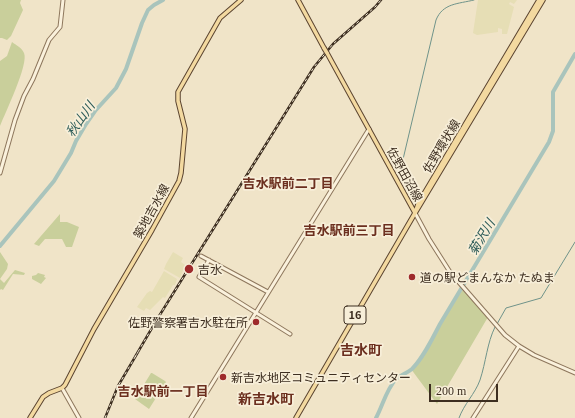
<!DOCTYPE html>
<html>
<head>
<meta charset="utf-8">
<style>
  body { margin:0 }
  #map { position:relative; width:575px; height:418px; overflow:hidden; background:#f0e4c8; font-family:Georgia,serif }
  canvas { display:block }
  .scale { position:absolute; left:429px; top:384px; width:69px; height:18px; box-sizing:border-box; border:2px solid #3d2e20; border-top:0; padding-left:5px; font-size:12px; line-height:14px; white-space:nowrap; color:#3d2e20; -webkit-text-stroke:3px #f7eed8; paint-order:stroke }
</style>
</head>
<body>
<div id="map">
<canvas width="575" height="418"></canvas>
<div class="scale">200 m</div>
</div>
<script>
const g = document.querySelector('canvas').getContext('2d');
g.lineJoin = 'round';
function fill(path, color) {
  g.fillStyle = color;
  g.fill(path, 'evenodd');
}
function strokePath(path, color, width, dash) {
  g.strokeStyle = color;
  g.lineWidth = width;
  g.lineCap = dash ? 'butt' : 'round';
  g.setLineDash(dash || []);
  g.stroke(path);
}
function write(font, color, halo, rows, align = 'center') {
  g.font = font + ' Georgia,"Noto Sans JP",serif';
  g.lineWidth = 3.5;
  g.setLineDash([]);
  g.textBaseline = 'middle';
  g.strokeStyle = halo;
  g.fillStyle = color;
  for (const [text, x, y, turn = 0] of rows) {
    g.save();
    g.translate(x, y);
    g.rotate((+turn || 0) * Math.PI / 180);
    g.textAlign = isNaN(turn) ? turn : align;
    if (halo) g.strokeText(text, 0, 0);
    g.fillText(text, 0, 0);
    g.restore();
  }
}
const farmland = new Path2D(`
  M478 0H517L514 4 510 2 509 4 514 7 507 34H502V29L498 28V32L477 35 473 33Z
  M173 252 183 258 181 262 185 265 180 278 164 269 166 264Z
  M164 271 177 279 175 285H173L165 298 163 297 150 310 146 308 144 311 137 307 147 293 150 291 152 292Z`);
const green = new Path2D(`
  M0 0H21L20 3 23 10 11 36 7 40 2 38H0Z
  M12 42C16 45 22 48 24 53 29 64 5 113 0 126V61L7 56Z
  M60 214V222H67L79 227 72 247H66L62 239H45L39 246 34 244Z
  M0 252 8 264 7 269 0 279 4 283 15 270 25 273 24 275 13 274 3 290 1 289 0 290Z
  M38 273 45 275 44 277 46 278 41 284 32 279V276L36 275Z
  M464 288 488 317 437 404 411 369 418 362 449 309Z
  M151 373H152L165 381 166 382 149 409 135 399Z`);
const stream = new Path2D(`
  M400 172 436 20C443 3 458 4 474 0
  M497 324 506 308 541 298 575 242
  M459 418C464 404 475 394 480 380 486 362 487 343 495 327`);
const river = new Path2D(`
  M0 246 54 181 71 153 76 141 86 124 95 111 116 88 126 69 142 23 148 10 154 5 163 0
  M376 418C383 405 386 390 396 379 401 375 407 373 412 369 424 357 432 339 440 324L549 142 553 131V92L575 54`);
const minor = new Path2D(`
  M0 173 15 120 24 96 33 79 49 40 60 27 63 0
  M415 213 429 239 450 272 505 335 519 346 534 355 575 373
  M201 256 268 292
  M209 260 199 277 290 334
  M62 388 79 418
  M191 418 369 129
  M473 418 519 346`);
const major = new Path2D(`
  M298 0 324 48
  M327 53 415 213
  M416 210 418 204 539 0
  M30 418 43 397 49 393 62 388 65 385 94 329 152 230 179 181 181 173 185 129 178 101V92L220 18 241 0
  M296 418 415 213 543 0`);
const rail = new Path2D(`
  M135 357 156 321 314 67 333 44 375 7 381 0
  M105 418 118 386 138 352`);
const majorBridge = new Path2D(`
  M324 48 327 53`);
const markers = [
  [189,269,5,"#9e2a2b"],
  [412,277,4,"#9e2a2b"],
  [256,322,4,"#9e2a2b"],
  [223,377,4,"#9e2a2b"]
];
const shields = [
  [355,315,22]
];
const shieldNames = [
  ["16",355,315]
];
const streetNames = [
  ["佐野環状線",441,146,-59],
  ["佐野田沼線",405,174,61],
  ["築地吉水線",151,211,-61]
];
const poiNames = [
  ["吉水",198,269],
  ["道の駅どまんなか たぬま",420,277],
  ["佐野警察署吉水駐在所",248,322,"right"],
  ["新吉水地区コミュニティセンター",231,377]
];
const waterNames = [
  ["秋山川",80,119,-55],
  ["菊沢川",481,237,-59]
];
const neighbourhoodNames = [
  ["吉水駅前二丁目",288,183],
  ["吉水駅前三丁目",349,230],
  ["吉水駅前一丁目",163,391]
];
const quarterNames = [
  ["吉水町",361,350],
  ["新吉水町",266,399]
];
fill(farmland, '#e6deb5');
fill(green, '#c9cf9b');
strokePath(stream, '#6f938a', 1);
strokePath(river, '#a9c4bc', 4);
strokePath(minor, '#8d765c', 5);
strokePath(major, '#5b4430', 5.5);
strokePath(minor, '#faf1dc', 3);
strokePath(major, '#f3d9a0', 3.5);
strokePath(rail, '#3d2e20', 2.5);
strokePath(rail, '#f7eed8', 1, [3]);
strokePath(majorBridge, '#5b4430', 5.5, []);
strokePath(majorBridge, '#f3d9a0', 3.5);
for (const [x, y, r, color] of markers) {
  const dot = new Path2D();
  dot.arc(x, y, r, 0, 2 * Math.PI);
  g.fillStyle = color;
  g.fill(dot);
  strokePath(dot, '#f7eed8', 1.5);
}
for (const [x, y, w] of shields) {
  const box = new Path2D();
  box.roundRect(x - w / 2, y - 9, w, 18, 3);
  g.fillStyle = '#f7eed8';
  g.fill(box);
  strokePath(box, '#3d2e20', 1);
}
write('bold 11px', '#3d2e20', null, shieldNames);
write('12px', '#3d2e20', '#f7eed8', streetNames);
write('12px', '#3d2e20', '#f7eed8', poiNames, 'left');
write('italic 13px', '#2f5d5a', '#f7eed8', waterNames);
write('bold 13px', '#6b2e1e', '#f7eed8', neighbourhoodNames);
write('bold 14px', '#6b2e1e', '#f7eed8', quarterNames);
</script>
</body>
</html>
